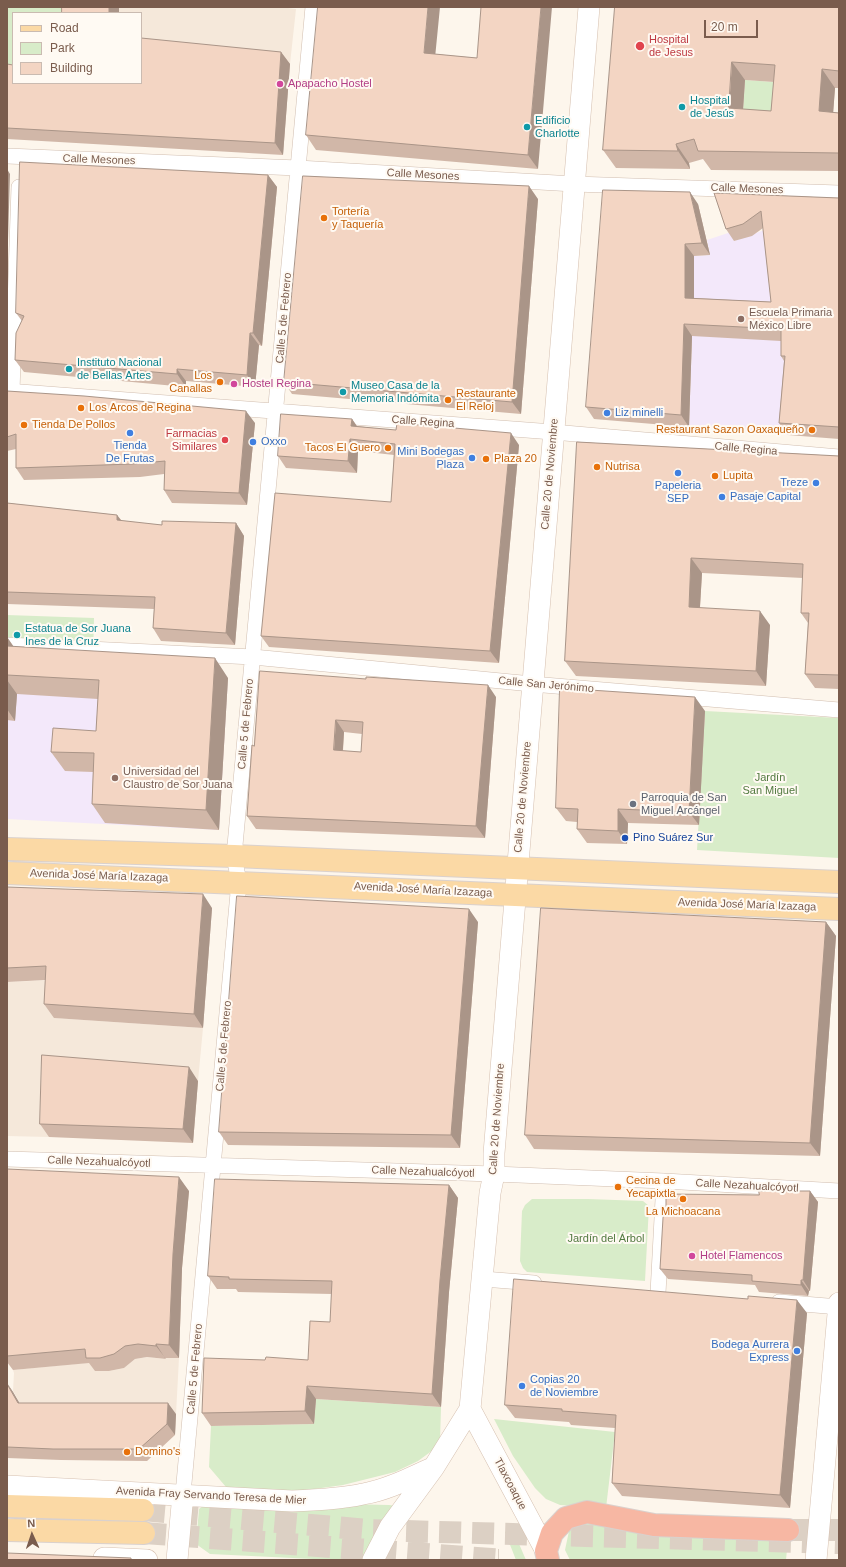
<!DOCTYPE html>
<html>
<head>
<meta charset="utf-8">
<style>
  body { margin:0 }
  #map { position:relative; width:846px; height:1567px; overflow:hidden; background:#fdf6ec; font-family:Arial,sans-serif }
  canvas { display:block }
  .frame { position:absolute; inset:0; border:8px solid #7a5c4d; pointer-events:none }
  .legend { position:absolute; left:12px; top:12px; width:130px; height:72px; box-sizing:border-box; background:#fffaf3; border:1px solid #cabbb1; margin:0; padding:5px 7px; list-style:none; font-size:12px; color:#7a5c4d }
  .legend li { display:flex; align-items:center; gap:8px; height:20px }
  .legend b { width:20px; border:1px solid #cabbb1 }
  .north { position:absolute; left:12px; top:1515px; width:40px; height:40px; -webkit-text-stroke:3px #fffaf3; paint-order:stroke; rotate:357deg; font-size:11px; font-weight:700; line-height:16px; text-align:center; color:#7a5c4d }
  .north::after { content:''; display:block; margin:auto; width:14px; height:18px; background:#7a5c4d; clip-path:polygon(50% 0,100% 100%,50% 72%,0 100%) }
  .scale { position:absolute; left:704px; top:20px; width:54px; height:18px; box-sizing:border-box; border:2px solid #7a5c4d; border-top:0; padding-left:5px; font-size:12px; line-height:14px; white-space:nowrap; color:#7a5c4d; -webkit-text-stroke:3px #fffaf3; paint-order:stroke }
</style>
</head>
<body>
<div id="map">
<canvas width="846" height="1567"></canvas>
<div class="frame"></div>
<ul class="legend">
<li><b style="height:5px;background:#fbd9a5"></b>Road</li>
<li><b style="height:11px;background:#d8ecc9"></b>Park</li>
<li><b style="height:11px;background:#f3d5c3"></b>Building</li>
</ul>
<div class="north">N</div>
<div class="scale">20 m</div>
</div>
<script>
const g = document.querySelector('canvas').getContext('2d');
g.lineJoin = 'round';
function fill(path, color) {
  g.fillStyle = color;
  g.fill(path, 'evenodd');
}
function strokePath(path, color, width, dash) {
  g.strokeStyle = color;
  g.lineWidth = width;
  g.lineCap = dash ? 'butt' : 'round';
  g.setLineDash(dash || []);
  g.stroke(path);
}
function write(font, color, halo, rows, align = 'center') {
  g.font = font + ' Arial,sans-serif';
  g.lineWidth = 4;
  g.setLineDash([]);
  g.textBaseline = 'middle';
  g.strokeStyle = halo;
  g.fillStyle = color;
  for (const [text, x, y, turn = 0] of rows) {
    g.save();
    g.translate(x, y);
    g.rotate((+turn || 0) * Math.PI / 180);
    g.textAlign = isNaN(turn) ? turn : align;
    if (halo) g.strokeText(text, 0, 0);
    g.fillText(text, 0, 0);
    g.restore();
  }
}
const residential = new Path2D(`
  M119 7H280L296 9 290 64 141 49V13H119Z
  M56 980 54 1018 203 1028 198 1081 52 1069 49 1137 7 1136V982Z
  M147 1357 165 1359V1358H179L176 1414H46L23 1409 13 1391 14 1373 13 1370 95 1362V1371H109L124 1368 135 1359Z`);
const education = new Path2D(`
  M770 228 791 298 788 435 689 427 692 340V284L694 256 710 255 707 240 731 232 734 241Z
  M7 653 19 666 228 678 219 830 7 819Z`);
const green = new Path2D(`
  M7 7H72L71 13H13V76H7Z
  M745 80 788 83 784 129 742 126Z
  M7 615 94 618 93 656 7 651Z
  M705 711 839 718V858L697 850Z
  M532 1199H588L643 1201 649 1206 645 1281 527 1272 523 1268 520 1261 522 1211 525 1205Z
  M316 1399 441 1407 440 1441 433 1450 418 1461 395 1472 343 1485 293 1492 226 1487 209 1467 211 1426 314 1424Z
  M494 1419 615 1432 606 1508 560 1505 546 1499 535 1488 513 1456Z
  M209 1501 389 1505 398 1506 366 1560H334L210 1554 196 1544 199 1509Z
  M584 1521 788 1539 786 1560H570L565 1550 569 1531Z
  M513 1530 526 1560H516L505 1532Z`);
const primaryTunnel = new Path2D(`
  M143 1510 368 1530 839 1543
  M144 1533 505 1560`);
const highwayTunnel = new Path2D(`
  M788 1530H839
  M498 1560H499`);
const street = new Path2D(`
  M7 156 298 168 574 184 839 193
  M7 391 553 432 839 457
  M12 391 19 187
  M7 645 253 657 532 684 839 710
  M7 1159 494 1174 664 1181 839 1191
  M483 1279 534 1283
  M658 1293 664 1181
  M779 1302 839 1307
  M183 1494 239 882 234 856 313 7`);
const secondary = new Path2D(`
  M470 1409 546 1551
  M7 1486 292 1501C316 1500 340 1499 363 1494 387 1490 410 1478 432 1468
  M104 1558 147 1560
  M177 1560 183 1494
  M373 1560 390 1527 434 1467 470 1409 490 1193 494 1174V1153L589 7
  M816 1560 839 1303`);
const primary = new Path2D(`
  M7 849 234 856 839 882
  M7 873 839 909
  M7 1506 143 1510
  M7 1530 144 1533`);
const highway = new Path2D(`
  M548 1560 546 1551 552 1533 566 1518 587 1512 654 1525 788 1530`);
const wall = new Path2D(`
  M280 7H296V8Z
  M615 7H839V88H835L833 112 839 113V171L711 170 703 159 689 163 690 169 616 168 603 150ZM745 80 774 82 771 111 743 109Z
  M281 52 290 64 283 155 7 139V64L13 83Z
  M435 54 477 58 538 169 316 150 306 135Z
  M268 175 277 187 262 346 259 345 255 387 186 381V387L24 372 15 360 22 321 16 313Z
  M714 193 839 198V439L788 435 779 423 784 361 781 356V341L692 336 689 427 594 419 586 407 698 204 710 255 694 256V298L771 302 763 228 752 236 734 241 726 229Z
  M538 199 521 414 292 394 284 382Z
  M7 391 255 423 247 505 172 503 164 490V474L140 477 24 480 16 468V449L7 451Z
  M352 419 357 426 519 445 499 663 269 647 261 636 391 502 394 455 358 451 357 473 286 468 278 456Z
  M577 442 839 456V689L815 688 805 674 808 623 801 613 803 578 702 573 700 608 770 625 766 686 576 676 565 661Z
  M7 503 117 515 122 521 162 525 236 523 244 536 235 645 161 641 153 628 154 609 7 604Z
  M7 637 14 647 228 678 219 830 105 823 92 804 93 772 65 771 51 752 96 731 98 699 17 694 15 721 7 720Z
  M366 679 496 697 485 838 256 829 247 816 254 746ZM344 732 362 734 361 752 343 751Z
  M705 711 699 825 628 823 627 844 587 843 577 829V822L566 821 556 808Z
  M7 887 212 908 203 1028 54 1018 44 1004 46 980 7 982Z
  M478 922 460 1148 228 1145 219 1132Z
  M826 922 836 936 820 1156 534 1149 525 1135Z
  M198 1081 193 1143 49 1137 40 1124Z
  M7 1169 189 1191 182 1268 179 1358H165L166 1359 147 1357 135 1359 124 1368 109 1371H95L89 1363 13 1370 7 1362Z
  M449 1185 458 1198 449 1292 441 1407 316 1399 314 1424 211 1426 202 1413 265 1360H308L330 1322 332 1294 238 1292 236 1289H217L208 1276Z
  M810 1191 818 1202 810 1291H809L808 1296 759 1292 755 1285 668 1279 660 1269 759 1195Z
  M807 1313 790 1508 622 1496 612 1483 615 1428 571 1425 569 1422 515 1418 505 1405Z
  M7 1383 13 1392 19 1403 176 1414 175 1435 147 1461 61 1460 7 1458Z`);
const shadedWall = new Path2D(`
  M109 7H119V13H109Z
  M428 7H440L434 68 424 53Z
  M541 7H552L538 169 528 155Z
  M281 52 290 64 283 155 275 143Z
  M732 62 745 80 742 126 729 108Z
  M822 69 835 88 832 129 819 111Z
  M676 144 689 163 690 169 678 151Z
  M7 169 10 174 7 273Z
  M268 175 277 187 262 346 253 333Z
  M529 186 538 199 521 414 512 402Z
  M690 192 698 204 710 255 702 243Z
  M685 244 694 256V310L685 298Z
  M684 324 692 336 689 427 681 415Z
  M250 333 259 345 255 387 247 375Z
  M177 369 186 381V387L177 374Z
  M246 411 255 423 247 505 239 493Z
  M352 419 360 431 351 426Z
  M511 433 519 445 499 663 490 651Z
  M350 439 358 451 357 473 348 461Z
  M117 515 126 527 117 520Z
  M236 523 244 536 235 645 226 633Z
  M691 558 702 573 699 622 689 607Z
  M760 611 770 625 766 686 756 671Z
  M7 637 19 655 7 650Z
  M215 658 228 678 219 830 206 810Z
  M7 680 17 694 15 721 7 709Z
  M488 685 496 697 485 838 476 826Z
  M695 697 705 711 699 825 689 812Z
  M336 720 344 732 342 762 334 750Z
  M618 809 628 823 627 844 618 831Z
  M203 894 212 908 203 1028 194 1014Z
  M469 909 478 922 460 1148 451 1135Z
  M826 922 836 936 820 1156 810 1143Z
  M189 1067 198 1081 193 1143 183 1129Z
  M179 1177 189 1191 182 1268 179 1358 169 1345 173 1254Z
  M449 1185 458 1198 449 1292 441 1407 432 1394 440 1280Z
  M810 1191 818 1202 810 1291 803 1280Z
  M801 1280 809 1291 808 1296 801 1285Z
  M797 1300 807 1313 790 1508 780 1495Z
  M156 1344 165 1358 166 1359 156 1346Z
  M7 1383 13 1392 26 1414 18 1403Z
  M307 1386 316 1399 314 1424 305 1411Z
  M168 1403 176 1414 175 1435 167 1424Z`);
const building = new Path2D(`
  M62 7H109V13H62Z
  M318 7H428L424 53 477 58 481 7H541L528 155 306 135Z
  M615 7H839V71L822 69 819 111 839 113V153L698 151 694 139 676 144 678 151 603 150ZM732 62 775 65 771 111 729 108Z
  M141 38 281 52 275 143 7 128V64L13 65V83H141Z
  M20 162 268 175 253 333H250L247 375 177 369V374L15 360 16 333 24 316 16 313Z
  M303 176 529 186 512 402 284 382Z
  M603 190 690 192 702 243 685 244V298L771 302 761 211 743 224 726 229 714 193 839 198V427L779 423 785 356H781V329L684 324 681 415 586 407Z
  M7 391 84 396 246 411 239 493 164 490 165 461 132 464 16 468V434L7 437Z
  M281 414 352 419 351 426 396 430 397 423 511 433 490 651 261 636 275 493 391 502 395 444 350 439 348 461 278 456Z
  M577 442 839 456V675L805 674 809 613H801L803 564 691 558 689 607 760 611 756 671 565 661Z
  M7 503 117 515V520L162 525V521L236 523 226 633 153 628 155 597 7 592Z
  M7 646 215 658 206 810 92 804 94 753 51 752 53 728 96 731 99 680 7 675Z
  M260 671 366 679V677L488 685 476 826 247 816 252 745 254 746ZM336 720 363 722 361 752 334 750Z
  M560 688 695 697 689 812 618 809V831L577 829 578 809 556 808Z
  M7 887 203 894 194 1014 44 1004 46 966 7 968Z
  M237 896 469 909 451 1135 219 1132Z
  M541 908 826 922 810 1143 525 1135Z
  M42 1055 189 1067 183 1129 40 1124Z
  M7 1169 179 1177 173 1254 169 1345 156 1344V1346L138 1344 125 1346 114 1354 100 1358H86L85 1349 7 1356Z
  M215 1179 449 1185 440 1280 432 1394 307 1386 305 1411 202 1413 204 1358 265 1360 266 1357 308 1360 310 1321 330 1322 332 1281 229 1279V1277L208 1276Z
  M759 1191H810L803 1280H801V1285L752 1281V1275L660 1269 663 1218 664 1212H666V1194L759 1195Z
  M514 1279 748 1299V1296L797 1300 780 1495 612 1483 616 1415 562 1411V1409L505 1405Z
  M7 1384 18 1403H168L167 1424 139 1449H53L7 1447Z
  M7 1553 131 1558V1560H7Z`);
const markers = [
  [640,46,5,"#e0444e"],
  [280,84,4,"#d1479c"],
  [682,107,4,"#0f9aa8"],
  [527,127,4,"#0f9aa8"],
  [324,218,4,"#e8710a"],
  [741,319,4,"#8d6e63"],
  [69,369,4,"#0f9aa8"],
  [220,382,4,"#e8710a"],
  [234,384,4,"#d1479c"],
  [343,392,4,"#0f9aa8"],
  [448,400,4,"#e8710a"],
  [81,408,4,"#e8710a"],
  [607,413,4,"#3f7fe0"],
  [24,425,4,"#e8710a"],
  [812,430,4,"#e8710a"],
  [130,433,4,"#3f7fe0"],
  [225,440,4,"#e0444e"],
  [253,442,4,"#3f7fe0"],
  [388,448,4,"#e8710a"],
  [472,458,4,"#3f7fe0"],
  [486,459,4,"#e8710a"],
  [597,467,4,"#e8710a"],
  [678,473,4,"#3f7fe0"],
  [715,476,4,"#e8710a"],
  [816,483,4,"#3f7fe0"],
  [722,497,4,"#3f7fe0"],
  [17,635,4,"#0f9aa8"],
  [115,778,4,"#8d6e63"],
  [633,804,4,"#6b7280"],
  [625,838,4,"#1a4fb4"],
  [618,1187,4,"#e8710a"],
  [683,1199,4,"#e8710a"],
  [692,1256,4,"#d1479c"],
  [797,1351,4,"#3f7fe0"],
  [522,1386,4,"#3f7fe0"],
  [127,1452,4,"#e8710a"]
];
const healthNames = [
  ["Hospital",649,40],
  ["de Jesus",649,53],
  ["Farmacias",217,434,"right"],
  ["Similares",217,447,"right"]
];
const hotelNames = [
  ["Apapacho Hostel",288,84],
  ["Hostel Regina",242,384],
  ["Hotel Flamencos",700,1256]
];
const cultureNames = [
  ["Hospital",690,101],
  ["de Jesús",690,114],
  ["Edificio",535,121],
  ["Charlotte",535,134],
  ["Instituto Nacional",77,363],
  ["de Bellas Artes",77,376],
  ["Museo Casa de la",351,386],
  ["Memoria Indómita",351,399],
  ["Estatua de Sor Juana",25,629],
  ["Ines de la Cruz",25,642]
];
const streetNames = [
  ["Calle Mesones",99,160,2],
  ["Calle Mesones",423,175,3],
  ["Calle Mesones",747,189,2],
  ["Calle 5 de Febrero",284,318,-85],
  ["Calle Regina",423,422,4],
  ["Calle Regina",746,449,5],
  ["Calle 20 de Noviembre",550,474,-85],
  ["Calle San Jerónimo",546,685,5],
  ["Calle 5 de Febrero",246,724,-85],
  ["Calle 20 de Noviembre",523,797,-85],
  ["Avenida José María Izazaga",99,876,2],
  ["Avenida José María Izazaga",423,890,3],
  ["Avenida José María Izazaga",747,905,2],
  ["Calle 5 de Febrero",224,1046,-85],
  ["Calle 20 de Noviembre",497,1119,-86],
  ["Calle Nezahualcóyotl",99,1162,2],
  ["Calle Nezahualcóyotl",423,1172,2],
  ["Calle Nezahualcóyotl",747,1186,3],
  ["Calle 5 de Febrero",195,1369,-85],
  ["Tlaxcoaque",510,1484,62],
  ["Avenida Fray Servando Teresa de Mier",211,1496,3]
];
const foodNames = [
  ["Tortería",332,212],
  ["y Taquería",332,225],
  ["Los",212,376,"right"],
  ["Canallas",212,389,"right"],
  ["Restaurante",456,394],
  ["El Reloj",456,407],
  ["Los Arcos de Regina",89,408],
  ["Tienda De Pollos",32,425],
  ["Restaurant Sazon Oaxaqueño",804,430,"right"],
  ["Tacos El Guero",380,448,"right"],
  ["Plaza 20",494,459],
  ["Nutrisa",605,467],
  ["Lupita",723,476],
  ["Cecina de",626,1181],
  ["Yecapixtla",626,1194],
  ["La Michoacana",683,1212,"center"],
  ["Domino's",135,1452]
];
const educationNames = [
  ["Escuela Primaria",749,313],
  ["México Libre",749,326],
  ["Universidad del",123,772],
  ["Claustro de Sor Juana",123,785]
];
const shopNames = [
  ["Liz minelli",615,413],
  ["Oxxo",261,442],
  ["Tienda",130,446,"center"],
  ["De Frutas",130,459,"center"],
  ["Mini Bodegas",464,452,"right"],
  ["Plaza",464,465,"right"],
  ["Treze",808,483,"right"],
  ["Papeleria",678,486,"center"],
  ["SEP",678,499,"center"],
  ["Pasaje Capital",730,497],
  ["Bodega Aurrera",789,1345,"right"],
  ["Express",789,1358,"right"],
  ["Copias 20",530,1380],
  ["de Noviembre",530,1393]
];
const parkNames = [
  ["Jardín",770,778],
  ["San Miguel",770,791],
  ["Jardín del Árbol",606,1239]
];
const worshipNames = [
  ["Parroquia de San",641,798],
  ["Miguel Arcángel",641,811]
];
const transitNames = [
  ["Pino Suárez Sur",633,838]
];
fill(residential, '#f5e8da');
fill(education, '#f3e8fa');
fill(green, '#d8ecc9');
strokePath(primaryTunnel, '#dcd0c4', 22, [22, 11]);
strokePath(highwayTunnel, '#dcd0c4', 22, [22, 11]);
strokePath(street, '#d1beb0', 16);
strokePath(secondary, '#d6c0b0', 22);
strokePath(primary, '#dad1cd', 24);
strokePath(highway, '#dad1cd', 24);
strokePath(street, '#fff', 15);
strokePath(secondary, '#fff', 21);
strokePath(primary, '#fbd9a5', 22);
strokePath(highway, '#f7b7a3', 22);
fill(wall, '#d1b7a8');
fill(shadedWall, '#aa9588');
fill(building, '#f3d5c3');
strokePath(building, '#aa9588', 1);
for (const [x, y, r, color] of markers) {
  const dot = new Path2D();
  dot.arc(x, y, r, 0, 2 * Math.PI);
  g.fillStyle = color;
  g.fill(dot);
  strokePath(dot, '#fffaf3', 1.5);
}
write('11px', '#be3a42', '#fffaf3', healthNames, 'left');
write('11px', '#b23c85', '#fffaf3', hotelNames, 'left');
write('11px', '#0d838f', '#fffaf3', cultureNames, 'left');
write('11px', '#7a5c4d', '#fffaf3', streetNames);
write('11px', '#c56008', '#fffaf3', foodNames, 'left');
write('11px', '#785e54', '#fffaf3', educationNames, 'left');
write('11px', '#366cbe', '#fffaf3', shopNames, 'left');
write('11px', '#537a41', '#fffaf3', parkNames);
write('11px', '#5b616d', '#fffaf3', worshipNames, 'left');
write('11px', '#164399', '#fffaf3', transitNames, 'left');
</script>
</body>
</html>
